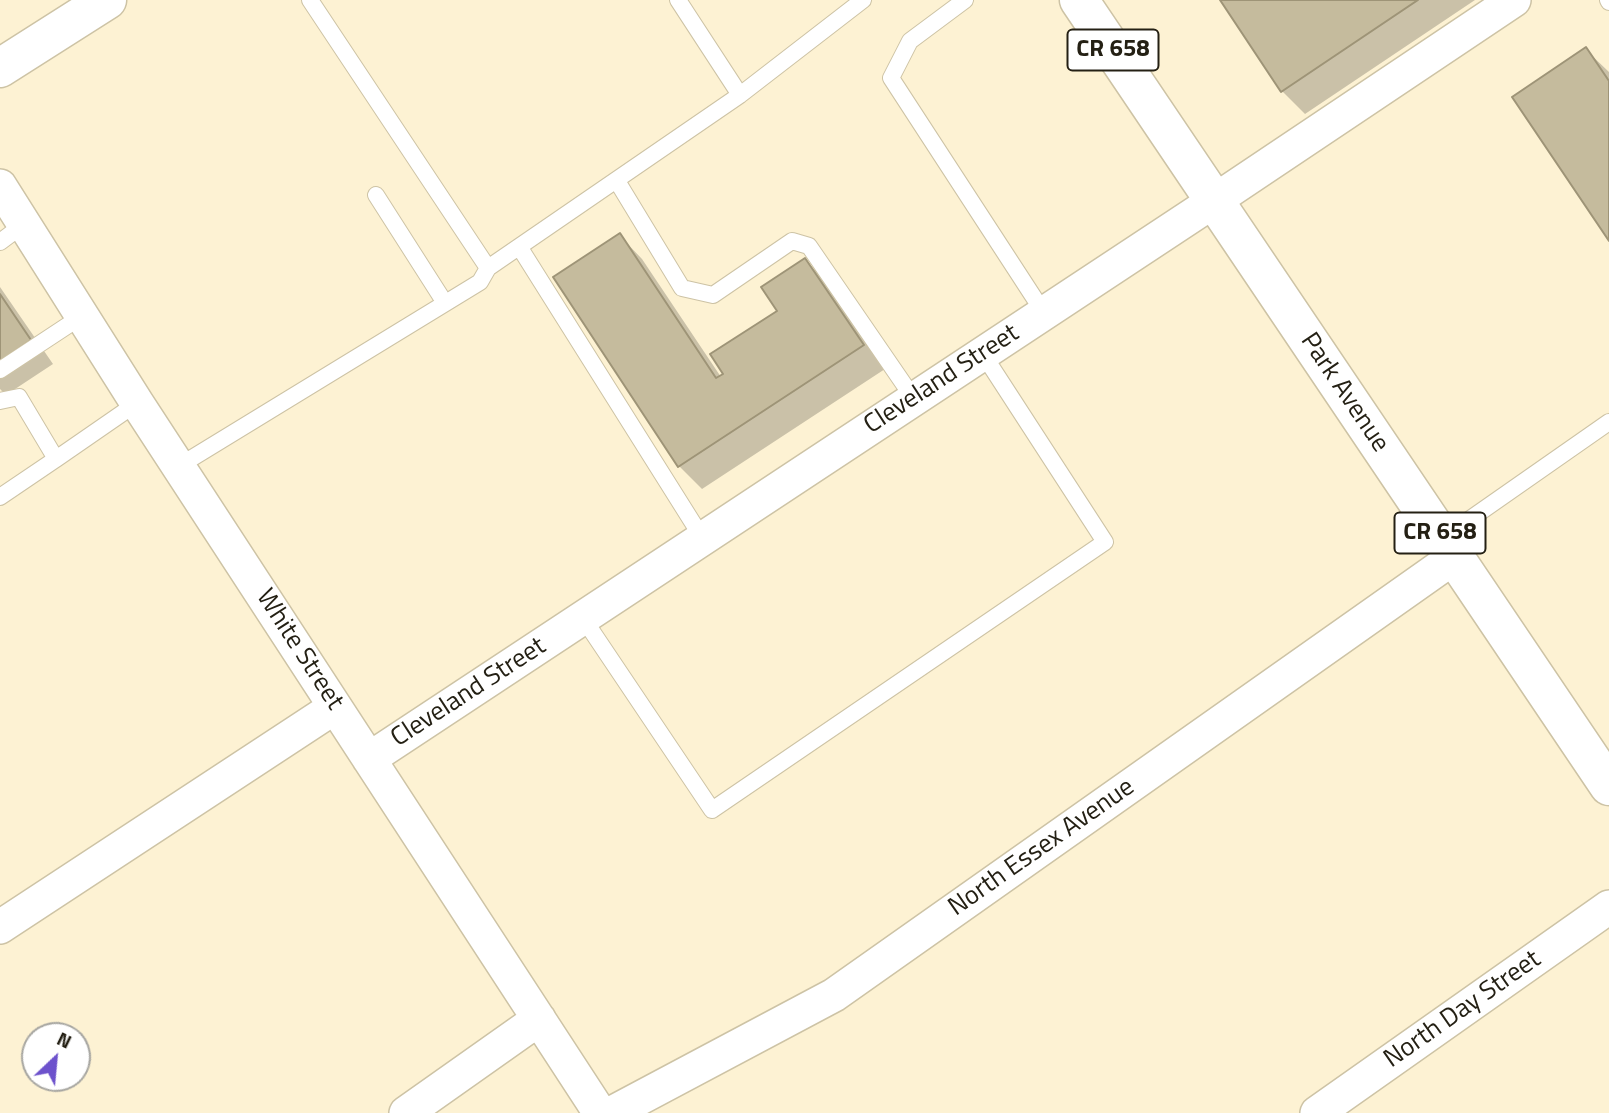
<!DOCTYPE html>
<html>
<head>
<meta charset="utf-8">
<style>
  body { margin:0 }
  #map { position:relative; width:1609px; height:1113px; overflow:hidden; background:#fdf2d3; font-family:"Titillium Web",sans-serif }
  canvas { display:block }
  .north { position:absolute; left:21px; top:1022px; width:70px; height:70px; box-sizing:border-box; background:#fff; border:2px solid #a7a6a1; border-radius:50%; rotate:26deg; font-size:19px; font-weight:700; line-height:28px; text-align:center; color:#242014 }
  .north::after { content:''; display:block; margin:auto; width:24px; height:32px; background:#6d52cc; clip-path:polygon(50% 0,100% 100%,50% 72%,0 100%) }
</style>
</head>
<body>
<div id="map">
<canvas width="1609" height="1113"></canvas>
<div class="north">N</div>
</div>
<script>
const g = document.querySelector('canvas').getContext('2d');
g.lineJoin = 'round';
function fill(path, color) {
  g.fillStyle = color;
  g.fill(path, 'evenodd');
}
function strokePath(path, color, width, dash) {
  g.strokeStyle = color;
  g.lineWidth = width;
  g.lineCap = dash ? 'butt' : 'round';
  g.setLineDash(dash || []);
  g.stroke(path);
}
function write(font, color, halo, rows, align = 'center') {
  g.font = font + ' "Titillium Web",sans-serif';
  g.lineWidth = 5;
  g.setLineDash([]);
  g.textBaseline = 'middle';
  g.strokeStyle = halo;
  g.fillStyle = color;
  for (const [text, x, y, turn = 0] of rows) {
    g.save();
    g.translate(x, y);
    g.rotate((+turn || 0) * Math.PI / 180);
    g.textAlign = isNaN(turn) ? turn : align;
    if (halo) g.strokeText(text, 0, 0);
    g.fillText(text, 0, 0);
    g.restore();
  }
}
const shadow = new Path2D(`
  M1222 0H1475L1305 114 1282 91Z
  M1586 50 1609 72V238Z
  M620 236 642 259 721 377 779 312 805 260 828 283 885 369 702 489 679 466Z
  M0 287 53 364 6 395 0 389Z`);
const building = new Path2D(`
  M1220 0H1418L1281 92Z
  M1586 47 1609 81V241L1512 97Z
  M620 233 716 378 723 374 710 354 777 311 761 287 805 258 864 345 678 467 553 277Z
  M0 294 31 340 0 361Z`);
const lane = new Path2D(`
  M310 0 488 268 740 95 863 0
  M678 0 740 95
  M965 0 910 41 891 78 1044 313
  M1608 0 1609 2
  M617 181 682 288 713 295 792 241 809 246 914 399
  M376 195 445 303
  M0 242 24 224
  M520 248 703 539
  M0 370 82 316
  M0 401 19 397 56 459 137 403
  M179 466 480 282 488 268
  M0 497 56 459
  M1443 538 1609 422
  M583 618 712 810 1105 542 983 354`);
const street = new Path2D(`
  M0 186 137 403 600 1113
  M369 759 1214 201 1514 0
  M0 927 335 707
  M406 1113 539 1019
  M612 1113 834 995 1456 556
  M1317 1113 1609 907`);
const secondary = new Path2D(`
  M0 68 107 0`);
const primary = new Path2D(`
  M1079 0 1609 786`);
const shields = [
  [1113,50,91],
  [1440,533,91]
];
const shieldNames = [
  ["CR 658",1113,50],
  ["CR 658",1440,533]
];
const streetNames = [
  ["Cleveland Street",942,380,-33],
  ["Park Avenue",1344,393,56],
  ["White Street",299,650,57],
  ["Cleveland Street",469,693,-33],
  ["North Essex Avenue",1042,848,-35],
  ["North Day Street",1463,1010,-35]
];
fill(shadow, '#0003');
fill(building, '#c5bb9d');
strokePath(building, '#9e9477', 2);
strokePath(lane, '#cdc3a5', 18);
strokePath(street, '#cdc3a5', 36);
strokePath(secondary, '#cdc3a5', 41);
strokePath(primary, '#cdc3a5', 41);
strokePath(lane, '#fff', 16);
strokePath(street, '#fff', 33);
strokePath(secondary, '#fff', 38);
strokePath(primary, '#fff', 38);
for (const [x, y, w] of shields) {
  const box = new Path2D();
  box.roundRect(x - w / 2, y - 20.5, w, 41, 5);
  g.fillStyle = '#fff';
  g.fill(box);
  strokePath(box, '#242014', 2);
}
write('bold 24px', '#242014', null, shieldNames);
write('26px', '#242014', '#fff', streetNames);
</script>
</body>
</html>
